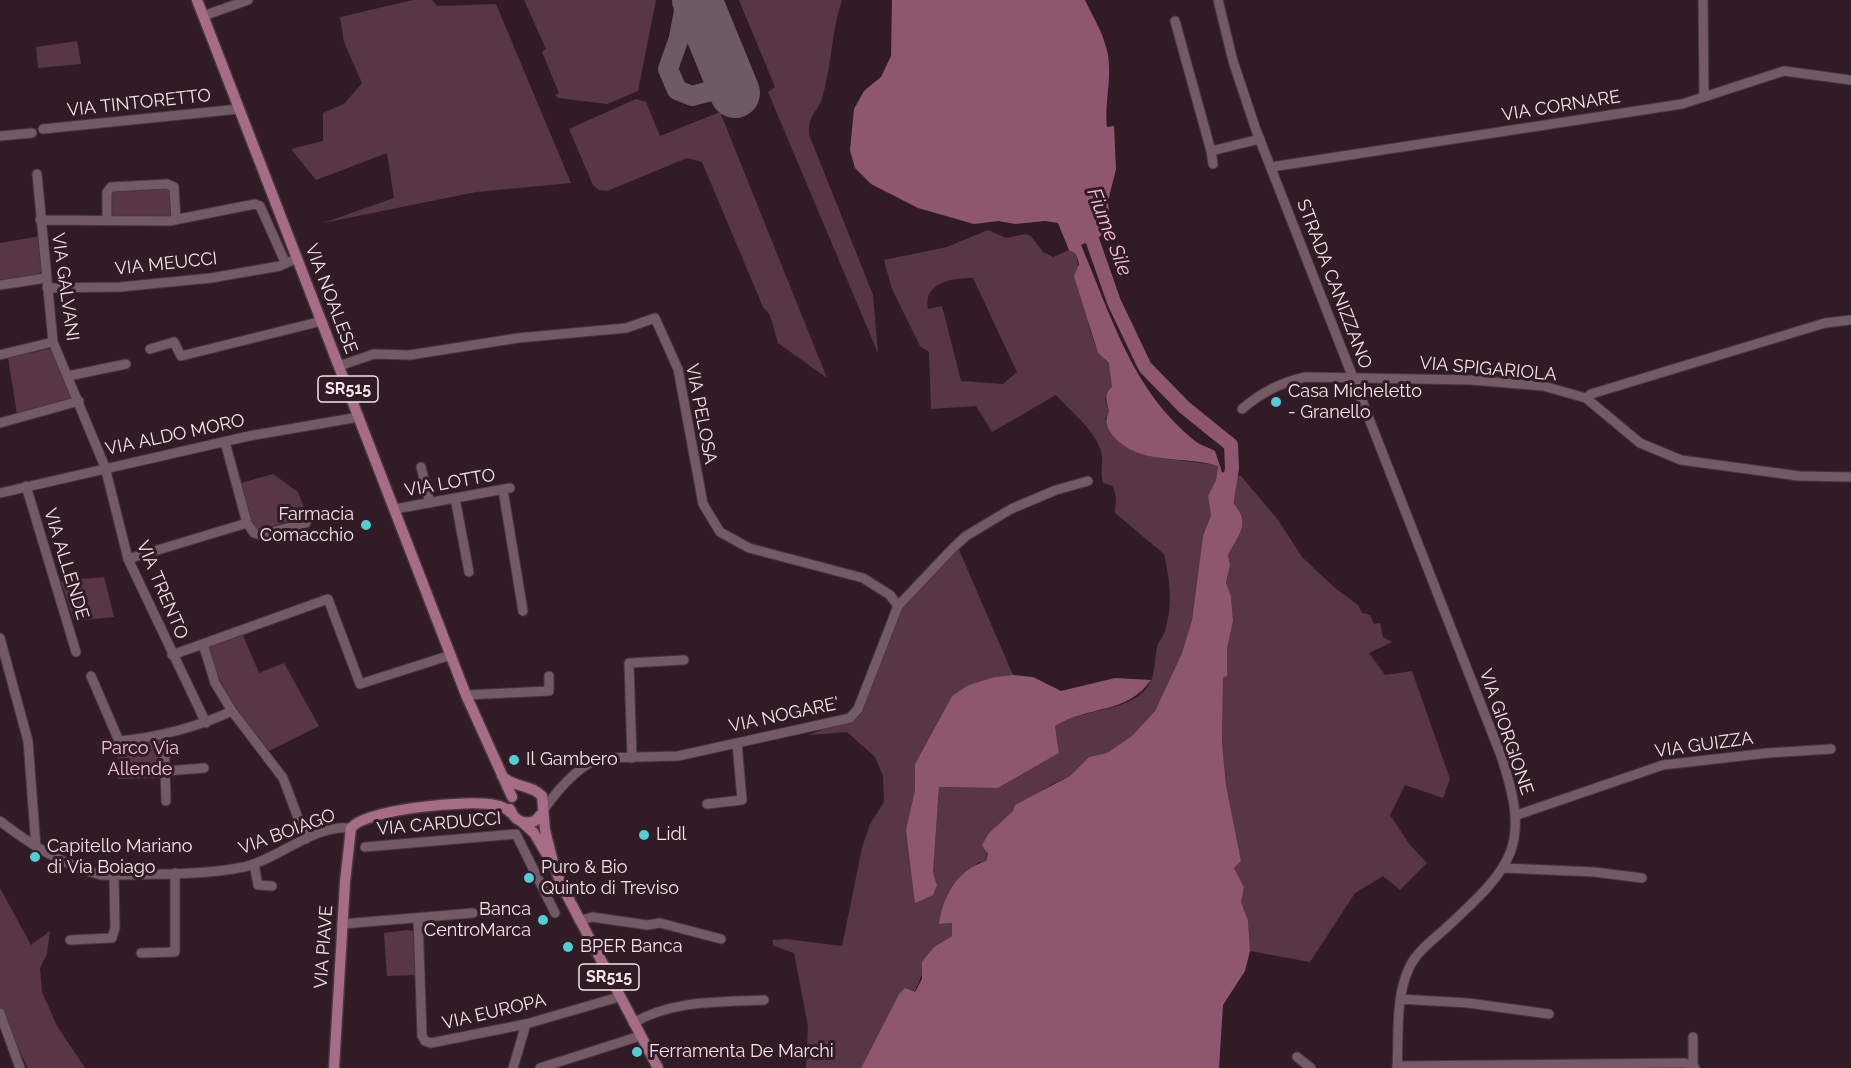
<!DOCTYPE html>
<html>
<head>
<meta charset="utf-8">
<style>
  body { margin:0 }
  canvas { display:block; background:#311c25 }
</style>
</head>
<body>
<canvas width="1851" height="1068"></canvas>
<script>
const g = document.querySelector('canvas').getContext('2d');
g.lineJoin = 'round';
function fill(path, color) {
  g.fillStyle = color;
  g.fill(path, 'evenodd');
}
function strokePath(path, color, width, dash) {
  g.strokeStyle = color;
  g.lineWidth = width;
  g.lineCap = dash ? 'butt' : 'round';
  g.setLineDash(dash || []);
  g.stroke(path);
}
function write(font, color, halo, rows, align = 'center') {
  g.font = font + ' Raleway,sans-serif';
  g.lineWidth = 6;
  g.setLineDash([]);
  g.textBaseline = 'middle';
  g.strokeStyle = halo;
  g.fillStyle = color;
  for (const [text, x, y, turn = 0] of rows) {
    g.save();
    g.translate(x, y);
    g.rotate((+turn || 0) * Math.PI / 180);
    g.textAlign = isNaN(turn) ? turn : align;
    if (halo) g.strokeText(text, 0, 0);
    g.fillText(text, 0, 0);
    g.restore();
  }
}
const green = new Path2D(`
  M413 0H432L437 6 496 4 571 183 476 192 323 223 394 198 387 153 316 180 291 149 323 141V113L344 104 362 83 344 42 340 17Z
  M524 0H656L638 91 607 104 558 98 555 95 559 93 542 52 546 49Z
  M739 0H842C831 32 832 66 822 98 817 114 806 116 810 137L873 295 878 353 768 92 775 87Z
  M77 41 81 64 38 68 36 47Z
  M636 99 646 102 660 136 720 112 827 378 778 343 770 315 763 307 702 162 687 158 607 191 599 190 593 185 569 129Z
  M170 187 173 218 109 219V192Z
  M988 230 1006 238 1026 234 1031 236 1043 252 1053 257 1069 250 1076 253 1082 297 1091 333 1098 353 1109 363 1112 375V387L1105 399 1109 412 1105 419 1159 458 1218 465 1216 480 1208 496 1211 515 1203 536 1192 620 1182 653 1155 711 1132 736 1107 753 1089 757 1070 776 1051 785 1013 811 989 833 986 861 977 863 939 924 952 923V936L934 947 914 993 899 994 861 1068H806L808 1026 794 953 774 946 772 940 786 939 842 946 862 848 870 824 884 802 883 776 875 757 847 732 809 735 848 719 894 611 957 545 1013 675 995 677 952 696 915 764V790L906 831 937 885 933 873 939 787 998 788 1059 753 1055 726C1081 710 1121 711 1141 694 1156 682 1154 664 1157 647 1158 641 1163 638 1165 631 1173 604 1170 581 1164 554L1115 513 1116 497 1113 486 1103 483C1100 471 1103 464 1102 455 1098 432 1071 412 1056 395L992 432 976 406 931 409 929 352 920 346 892 289 884 260 947 247ZM973 278 1017 372 1003 384 961 381 942 306 928 309C923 282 952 278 973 278Z
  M41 236V272L36 276 0 281V243Z
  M50 349 56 355 75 398 17 414 8 358Z
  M273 474 298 492 307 516 253 532 241 483Z
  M1235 476H1241L1278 520 1302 557 1335 588 1358 605 1362 613 1370 615 1374 624 1380 623 1383 637 1392 642 1369 653 1385 675 1412 671 1450 779 1443 798 1405 785 1390 815 1410 845 1427 863 1400 890 1383 876 1355 893 1310 962 1250 951 1248 920 1241 902 1244 887 1234 868 1241 861 1226 785 1222 743 1223 677 1227 675V649L1233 621 1231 596 1226 584 1230 565 1228 555C1244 526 1251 522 1227 495L1235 485Z
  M104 577 114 617 74 621 61 581Z
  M242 633 259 673 284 663 319 726 269 751C239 714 222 691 206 646Z
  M160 739V778L118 779V742Z
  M0 888 31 945 50 931 47 954 40 968 42 992 57 1026 85 1068H28L0 1011Z
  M407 930 414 931 415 975 387 976 384 933Z`);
const water = new Path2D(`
  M892 0H1085C1092 15 1102 31 1106 47 1114 73 1104 101 1107 127L1114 126 1116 169 1108 201 1110 225 1107 233 1081 245C1111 315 1132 391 1195 441 1201 446 1209 447 1215 451L1222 472 1235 476V485L1227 495C1251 522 1244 526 1228 555L1230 565 1226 583 1231 596 1233 621 1227 649V676L1223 677 1222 743 1226 785 1241 861 1234 868 1244 887 1241 902 1248 920 1250 951 1245 971 1223 1005 1219 1068H861L899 994 905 988 915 992 922 979V962L934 947 952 936V923L939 924C943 896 957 870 986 861L988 854 982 845 989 833 1013 811 1015 805 1070 776 1089 757 1107 753 1132 736 1155 711 1182 653 1192 620 1203 536 1211 515 1208 496 1216 480 1218 466C1184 455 1140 466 1114 437 1107 428 1104 422 1109 411 1107 401 1103 395 1112 387L1109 363 1098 353 1074 276 1079 264 1076 254 1069 250 1058 223 1045 221 1015 224 999 221 974 224 918 208 871 184 855 168 850 150 854 109 864 91 881 77 891 56Z
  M1013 675 1033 677 1061 691 1115 678 1151 680C1126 715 1089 705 1055 726L1059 753 998 788 939 787 933 873 937 885 933 895 915 903 906 830 915 790V764L952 696 969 685 995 677Z`);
const river = new Path2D(`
  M1086 222 1114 302 1145 367 1184 407 1231 445 1232 468 1225 512`);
const taxiway = new Path2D(`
  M686 0 679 38 668 69 677 90 692 96 714 90 723 73 722 61`);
const runway = new Path2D(`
  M697 0 735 93`);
const minor = new Path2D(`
  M1218 0 1233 61 1256 130 1500 753C1532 846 1514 865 1446 928 1433 940 1417 951 1409 968 1395 998 1399 1036 1397 1068
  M1703 0 1704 97
  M203 16 248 0
  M1175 21 1211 151 1260 139
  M43 129 239 109
  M0 136 32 133
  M1211 151 1213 164
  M1271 167 1682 104 1784 71 1851 80
  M37 174 53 342 105 467 128 559 206 723
  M40 220 169 221 255 204 260 206 285 262
  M107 221V192L111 187 167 184 174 187 176 220
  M0 285 46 278
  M47 288 120 287 211 278 280 266 291 261
  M150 349 174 342 181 356 322 321
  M0 355 53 342
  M339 366 374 354 410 355 518 338 626 328 655 318 678 369 703 504 720 532 749 548 863 578 890 595 898 606
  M68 376 126 364
  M1586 398 1591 394 1825 323 1851 320
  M1242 409C1262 392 1280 383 1305 377L1471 380 1543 386 1586 398 1640 443 1681 460 1799 476 1851 477
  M0 423 79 401
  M225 442 247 523 254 533 261 535 306 523
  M421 467 430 503
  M26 486 76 652
  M503 490 523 611
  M0 493 249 436 359 417
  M455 498 469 572
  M395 509 510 488
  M128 559 247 523
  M0 638 28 741 36 847
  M203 644 215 683 232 711 283 778 306 839
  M172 655 328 599 360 684 451 655
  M91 676 119 741C160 737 195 728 232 711
  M466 695 549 691V676
  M164 736 166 801
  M632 758 629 663 684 660
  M165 771 204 768
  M707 804 742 800 737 743
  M544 809C557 791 579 765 601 758L678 756 850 718 858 709 898 606 954 547 966 536 1011 509 1056 490 1088 481
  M1517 815 1663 765 1768 753 1831 749
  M0 821C31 845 63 865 101 875 148 874 198 876 244 867 279 859 314 824 351 828
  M365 847 516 834 555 913
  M254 864 258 885 272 886
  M1503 868 1594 872 1642 878
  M418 919 422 1036 425 1041 431 1043 526 1024 619 997
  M579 921 592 917 647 925 660 923 721 939
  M342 924 473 913
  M70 940 112 938 115 928 114 875
  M141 953 175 952V873
  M1400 999 1468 1003 1549 1014
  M0 1013 20 1068
  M633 1023C673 1000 718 1002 764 1000
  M1297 1057 1311 1068
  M1693 1065V1037
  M1397 1066 1685 1063 1695 1068
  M513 1068 526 1024
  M540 1068 640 1036`);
const major = new Path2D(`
  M197 0 466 695 512 797
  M502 776C514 788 531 784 542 796L545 830 554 866 562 886 658 1068
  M510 809C514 820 523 825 535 821L543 812
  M523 823 534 833 547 855
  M334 1068 345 882 351 828C366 809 471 799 495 805 502 806 507 809 511 813`);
const markers = [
  [1276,402,6,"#52ccd5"],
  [366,525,6,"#52ccd5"],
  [514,760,6,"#52ccd5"],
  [644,835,6,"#52ccd5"],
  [35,857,6,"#52ccd5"],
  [529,878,6,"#52ccd5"],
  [543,920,6,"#52ccd5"],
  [568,947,6,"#52ccd5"],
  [637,1052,6,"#52ccd5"]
];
const shields = [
  [348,389,60],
  [609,977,60]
];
const shieldNames = [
  ["SR515",348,389],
  ["SR515",609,977]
];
const streetNames = [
  ["VIA TINTORETTO",139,103,-6],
  ["VIA CORNARE",1561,106,-9],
  ["VIA MEUCCI",166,264,-6],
  ["STRADA CANIZZANO",1334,284,69],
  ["VIA GALVANI",65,287,82],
  ["VIA NOALESE",331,299,69],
  ["VIA SPIGARIOLA",1488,369,5],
  ["VIA PELOSA",701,414,79],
  ["VIA ALDO MORO",175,435,-12],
  ["VIA LOTTO",450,483,-10],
  ["VIA ALLENDE",66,564,73],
  ["VIA TRENTO",162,590,67],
  ["VIA NOGARE'",784,715,-12],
  ["VIA GIORGIONE",1506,732,71],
  ["VIA GUIZZA",1704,745,-8],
  ["VIA CARDUCCI",439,824,-5],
  ["VIA BOIAGO",287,832,-20],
  ["VIA PIAVE",324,947,-86],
  ["VIA EUROPA",494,1012,-13]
];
const poiNames = [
  ["Casa Micheletto",1288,392],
  ["- Granello",1288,413],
  ["Farmacia",354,515,"right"],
  ["Comacchio",354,536,"right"],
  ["Il Gambero",526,760],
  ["Lidl",656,835],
  ["Capitello Mariano",47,847],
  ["di Via Boiago",47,868],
  ["Puro & Bio",541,868],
  ["Quinto di Treviso",541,889],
  ["Banca",531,910,"right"],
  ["CentroMarca",531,931,"right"],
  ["BPER Banca",580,947],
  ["Ferramenta De Marchi",649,1052]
];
const parkNames = [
  ["Parco Via",140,749],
  ["Allende",140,770]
];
const waterNames = [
  ["Fiume Sile",1109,232,69]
];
fill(green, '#583645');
fill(water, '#8f576f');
strokePath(river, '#8f576f', 14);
strokePath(taxiway, '#6d5a62', 20);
strokePath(runway, '#6d5a62', 50);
strokePath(minor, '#48373e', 11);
strokePath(major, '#48373e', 13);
strokePath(minor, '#735a64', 9);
strokePath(major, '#a86d86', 10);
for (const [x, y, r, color] of markers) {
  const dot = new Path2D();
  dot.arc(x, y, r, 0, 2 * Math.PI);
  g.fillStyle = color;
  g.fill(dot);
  strokePath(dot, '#311c25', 2);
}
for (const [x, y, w] of shields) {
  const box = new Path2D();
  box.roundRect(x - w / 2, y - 13, w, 26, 4.5);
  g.fillStyle = '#311c25';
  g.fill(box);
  strokePath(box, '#f3e4e9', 1.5);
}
write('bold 16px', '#f3e4e9', null, shieldNames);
write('18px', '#f3e4e9', '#311c25', streetNames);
write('18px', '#f3e4e9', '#311c25', poiNames, 'left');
write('18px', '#f6c1d6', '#311c25', parkNames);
write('italic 20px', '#f5c0d5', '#311c25', waterNames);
</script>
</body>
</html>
